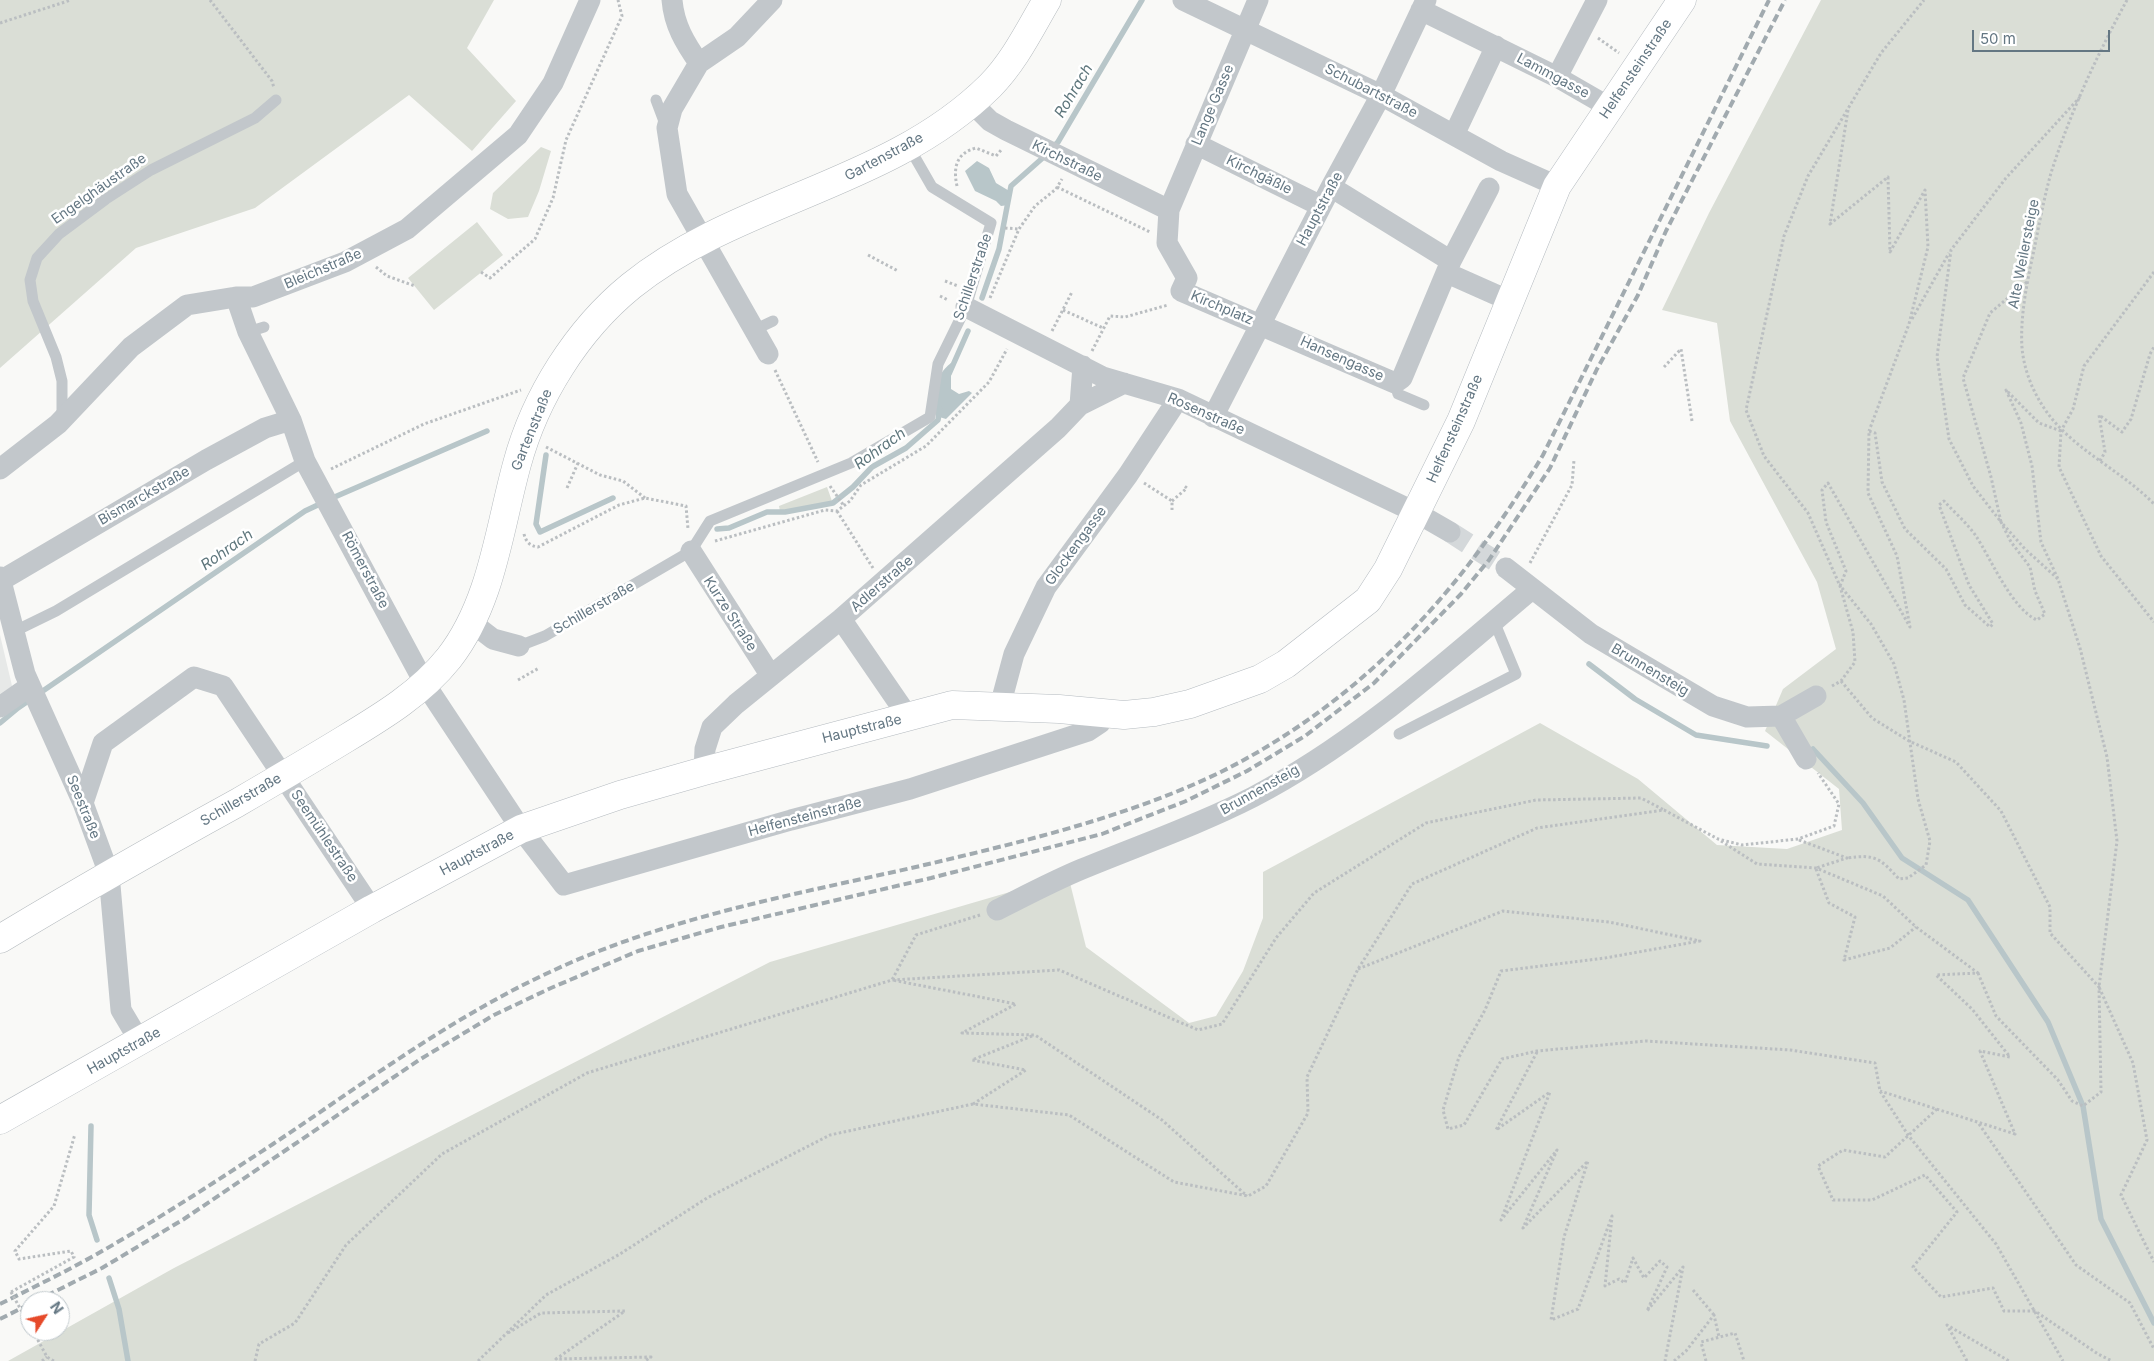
<!DOCTYPE html>
<html>
<head>
<meta charset="utf-8">
<style>
  body { margin:0 }
  #map { position:relative; width:2154px; height:1361px; overflow:hidden; background:#f9f9f7; font-family:Inter,sans-serif }
  canvas { display:block }
  .north { position:absolute; left:20px; top:1291px; width:50px; height:50px; box-sizing:border-box; background:#fff; border:1px solid #c1c9cd; border-radius:50%; rotate:55deg; font-size:14px; font-weight:700; line-height:20px; text-align:center; color:#647783 }
  .north::after { content:''; display:block; margin:auto; width:18px; height:22px; background:#e64a2a; clip-path:polygon(50% 0,100% 100%,50% 72%,0 100%) }
  .scale { position:absolute; left:1972px; top:30px; width:138px; height:22px; box-sizing:border-box; border:2px solid #647783; border-top:0; padding-left:6px; font-size:15px; line-height:18px; white-space:nowrap; color:#647783; -webkit-text-stroke:4px #fff; paint-order:stroke }
</style>
</head>
<body>
<div id="map">
<canvas width="2154" height="1361"></canvas>
<div class="north">N</div>
<div class="scale">50 m</div>
</div>
<script>
const g = document.querySelector('canvas').getContext('2d');
g.lineJoin = 'round';
function fill(path, color) {
  g.fillStyle = color;
  g.fill(path, 'evenodd');
}
function strokePath(path, color, width, dash) {
  g.strokeStyle = color;
  g.lineWidth = width;
  g.lineCap = dash ? 'butt' : 'round';
  g.setLineDash(dash || []);
  g.stroke(path);
}
function write(font, color, halo, rows, align = 'center') {
  g.font = font + ' Inter,sans-serif';
  g.lineWidth = 5;
  g.setLineDash([]);
  g.textBaseline = 'middle';
  g.strokeStyle = halo;
  g.fillStyle = color;
  for (const [text, x, y, turn = 0] of rows) {
    g.save();
    g.translate(x, y);
    g.rotate((+turn || 0) * Math.PI / 180);
    g.textAlign = isNaN(turn) ? turn : align;
    if (halo) g.strokeText(text, 0, 0);
    g.fillText(text, 0, 0);
    g.restore();
  }
}
const built = new Path2D(`
  M0 635 13 690 0 701Z`);
const green = new Path2D(`
  M0 0H494L467 48 516 101 472 151 409 95 255 208 136 248 0 368Z
  M1821 0H2154V1361H8L174 1268 770 962 1068 875 1086 947 1189 1023 1216 1016 1243 971 1263 918V872L1540 723 1638 779 1717 845 1787 849 1842 830 1839 789 1765 731 1783 689 1836 649 1817 582 1730 421 1717 323 1662 310 1709 213Z
  M541 147 551 151 539 191 528 217 508 219 490 209 493 193Z
  M477 222 503 255 434 310 408 278Z
  M827 487 832 501 780 511 779 506Z`);
const water = new Path2D(`
  M977 161 989 168 996 183 1011 192 1009 205 1001 206 996 201 975 191 965 171Z
  M951 363V389L959 394 969 391 972 393 946 419 936 416C932 396 934 376 951 363Z`);
const stream = new Path2D(`
  M1052 148 1058 142 1142 0
  M982 298 999 249 1011 186 1046 155
  M949 374 968 331
  M546 455 536 524 540 532 613 498
  M330 499 487 431
  M717 529 729 528 767 512H785L833 503 853 487 872 467 906 448 938 420 940 409
  M1589 664 1635 699 1696 735 1767 746
  M0 723 18 708 305 511 322 503
  M1813 749 1863 803 1902 858 1968 900 2048 1022 2083 1106 2101 1219 2154 1323
  M91 1126 89 1215 97 1240
  M109 1278 119 1309 128 1361`);
const streetTunnel = new Path2D(`
  M1450 532 1506 568`);
const path = new Path2D(`
  M210 0 272 81 274 88
  M2127 0C2097 55 2070 113 2051 173 2044 198 2039 225 2034 250 2027 282 2020 316 2022 348 2024 369 2032 390 2044 408 2071 449 2120 469 2154 504
  M0 23 71 0
  M1598 38 1619 53
  M1848 110 1830 224 1888 177 1890 252 1925 190 1928 247 1909 324 1869 431
  M957 186C953 168 956 153 976 148L996 156 1002 149
  M1057 187 1150 232
  M1005 228 1019 229
  M868 255 898 271
  M376 267 387 276 415 286
  M481 272 490 278 535 239 553 198 566 140 622 16 618 0
  M2154 272 2084 366 2073 409 2061 431 2059 467 2101 556 2154 622
  M945 281 958 286
  M2027 282 1990 313 1963 378 1991 477 2001 522 1973 486 1949 439 1937 357 1951 250 2006 178 2080 97
  M940 296 948 300
  M990 298 1019 229 1035 206 1056 189 1062 179
  M1063 310 1103 328
  M1912 319 1949 253
  M1052 331 1072 292
  M1092 351 1110 316 1125 317 1168 305
  M1664 367 1681 349 1692 421
  M775 370 818 462
  M2061 431 2039 423 2006 390 2021 423 2032 466 2041 542 2058 579 2080 648 2107 757 2117 841 2099 987 2133 1063 2147 1140 2121 1195 2154 1262
  M546 447 600 475 623 481 645 498
  M2100 461 2105 452 2099 415 2122 432 2131 419 2150 354 2154 347
  M331 469 424 424 521 390
  M1144 483 1172 501V510
  M830 486 844 506
  M567 488 578 463
  M1172 501 1187 488 1183 485
  M837 511 873 568
  M524 534C526 542 530 546 538 547L619 505 645 498 686 506 688 529
  M715 541 825 510 837 511 850 501 861 485 926 446 989 382 1007 349
  M1530 563 1572 485 1574 460
  M1840 586 1846 571 1826 522 1822 490 1828 483 1910 627 1897 556 1868 493 1869 431 1875 433 1882 482 1905 529 1946 569 1965 605 1990 627 1993 624 1969 585 1939 505 1944 501C1954 512 1967 523 1976 536 1991 559 2012 609 2037 620L2045 614 2035 591 2030 567 2011 542 2001 522 2025 549 2058 579
  M1842 588 1871 624 1894 664 1904 700 1918 799 1930 841 1926 865 1908 878 1899 879C1880 858 1875 854 1847 858
  M518 680 539 668
  M1841 681 1872 718 1909 741 1956 762 2001 811 2050 907V933L2099 987 2101 1092 2083 1106 2072 1101 2058 1080 1996 1016 1978 973
  M1832 686 1841 681 1855 662 1853 632 1840 586 1808 513 1764 456 1746 410 1784 236 1808 176 1881 53 1924 0
  M1799 840 1847 858 1816 868
  M1721 841 1757 864 1816 868 1883 896 1916 927 1978 973 1936 975 1972 1009 2010 1057 1980 1051 2015 1134 1880 1091
  M1816 869 1829 903 1855 917 1844 960 1890 948 1916 927
  M980 915 916 935 892 980 1016 1004 962 1033 1035 1035 1162 1120 1247 1196
  M1358 969 1503 911 1609 922 1700 941 1605 958 1501 971 1485 1010 1459 1057 1443 1110 1448 1129 1464 1125 1502 1059 1537 1051 1646 1041 1790 1050 1875 1063 1880 1091 1908 1135 1996 1244 2063 1361
  M1537 1052 1496 1130 1550 1092 1501 1220 1557 1150 1523 1228 1588 1161 1564 1237 1551 1320 1578 1309 1612 1216 1605 1286 1619 1279 1625 1283 1633 1258 1644 1278 1660 1261 1667 1267 1647 1311 1683 1267 1665 1361
  M973 1104 1026 1070 972 1060 1032 1036
  M1937 1109 1885 1157 1843 1150 1818 1166 1833 1200H1872L1925 1175 1957 1212 1913 1267 1941 1297 1993 1288 2004 1311H2035L2098 1354 2112 1361
  M1979 1124 2076 1265 2130 1303 2154 1349
  M1693 1290 1714 1315
  M11 1292 74 1257 71 1251 19 1259 15 1251 54 1206 75 1134
  M33 1331 47 1357 54 1361
  M508 1333 541 1313 625 1311 556 1359 651 1357 645 1361
  M42 1361 47 1357
  M255 1361 259 1344 295 1323 346 1245 442 1154 587 1073 892 980 1059 970 1198 1030 1222 1024 1276 938 1314 893 1426 823 1536 800 1641 798 1664 810
  M478 1361 546 1295 620 1254 707 1198 830 1135 973 1104 1069 1115 1174 1182 1248 1196 1266 1186 1308 1113 1307 1077 1358 969 1412 884 1537 828 1664 810 1718 839 1742 845 1798 839 1834 826 1839 804 1818 773
  M1674 1361 1686 1351 1714 1315 1719 1337
  M1706 1361 1701 1342 1735 1333 1744 1361
  M1967 1361 1947 1325 2009 1361`);
const lane = new Path2D(`
  M656 100 665 124
  M754 330 773 321
  M248 332 264 327
  M1395 383 1398 394 1424 405
  M65 416 62 412V381L56 357 33 301 30 280 37 258 59 234 106 199 151 170 255 118 276 100
  M15 631 56 611 305 461
  M519 646 545 636 691 551 710 521 851 463 930 417 938 364 966 307 991 223 932 187 909 147
  M1399 734 1516 674 1494 621`);
const street = new Path2D(`
  M672 0C674 25 685 43 699 63
  M1183 0 1381 95 1501 161 1557 186
  M1258 0 1169 210 1167 243 1187 278 1181 291 1395 383 1402 378 1451 261 1489 188
  M1421 10 1557 77 1609 107
  M1557 77 1597 0
  M972 103 990 121 1006 130 1169 210
  M1454 135 1496 46
  M1196 144 1321 206
  M1331 187 1451 261
  M1447 273 1510 301
  M236 297 248 332 291 420 305 461 425 684 521 829 564 885 791 820 910 789 1088 731 1100 723 1104 713
  M966 307 1103 377 1178 399 1417 513 1450 532
  M768 354 677 194 667 128 672 109 699 63 737 37 772 0
  M1080 405 1083 366
  M1213 417 1331 187 1381 95 1426 0
  M0 469 58 424 131 347 187 305 236 297H253L345 262 407 229 518 135 553 83 590 0
  M691 551 771 676
  M1506 568 1591 634 1713 706 1747 717 1781 716 1816 696
  M0 577 25 674 83 803 109 874 121 1010 140 1042
  M2 580 206 460 265 428 291 420
  M841 619 909 718
  M471 622 493 639 519 646
  M1000 706 1014 654 1046 587 1128 475 1178 399
  M0 707 30 686
  M1781 716 1806 759
  M704 771 705 749 712 727 736 704 841 619 1058 428 1080 405 1124 383
  M83 803 103 743 194 677 223 686 372 909
  M997 910C1025 896 1053 881 1082 869 1140 845 1198 825 1253 797 1357 743 1444 663 1532 589`);
const secondary = new Path2D(`
  M0 1120 372 909 521 829 620 795 704 771 952 705 1059 709 1124 715 1154 712 1190 704 1260 679 1286 664 1368 600 1388 569 1461 421 1557 186 1682 0`);
const primary = new Path2D(`
  M0 939C78 892 157 847 237 803 273 782 309 761 345 739 383 716 421 693 449 658 492 603 499 529 517 464 535 397 577 330 631 286 739 199 889 186 990 86 1014 62 1030 29 1047 0`);
const rail = new Path2D(`
  M36 1301 102 1268 184 1219 419 1060 494 1015 551 988 638 951 721 927 931 878 1102 834 1186 801 1247 771 1305 736 1374 683 1461 594 1489 560 1550 468 1597 369 1638 295 1666 231 1785 0
  M0 1304C32 1288 65 1272 97 1254 157 1220 215 1182 273 1144 363 1084 452 1017 550 972 671 915 804 893 933 863 1034 839 1150 811 1242 761 1375 688 1466 583 1543 455L1769 0
  M0 1319 30 1304`);
const pathBridge = new Path2D(`
  M11 1292 30 1326`);
const streetNames = [
  ["Helfensteinstraße",1636,69,-56],
  ["Lammgasse",1553,76,28],
  ["Schubartstraße",1371,91,27],
  ["Lange Gasse",1213,105,-67],
  ["Gartenstraße",884,157,-28],
  ["Kirchstraße",1067,161,26],
  ["Kirchgäßle",1259,175,26],
  ["Engelghäustraße",99,189,-35],
  ["Hauptstraße",1320,209,-62],
  ["Alte Weilersteige",2024,254,-79],
  ["Bleichstraße",323,269,-23],
  ["Schillerstraße",973,277,-71],
  ["Kirchplatz",1222,308,23],
  ["Hansengasse",1342,359,24],
  ["Rosenstraße",1206,414,24],
  ["Helfensteinstraße",1455,429,-66],
  ["Gartenstraße",532,430,-68],
  ["Bismarckstraße",144,496,-30],
  ["Glockengasse",1076,546,-54],
  ["Römerstraße",365,570,62],
  ["Adlerstraße",882,584,-41],
  ["Schillerstraße",594,608,-30],
  ["Kurze Straße",730,614,57],
  ["Brunnensteig",1650,670,31],
  ["Hauptstraße",862,729,-14],
  ["Brunnensteig",1260,790,-29],
  ["Schillerstraße",241,800,-30],
  ["Seestraße",83,807,68],
  ["Helfensteinstraße",805,817,-15],
  ["Seemühlestraße",324,836,56],
  ["Hauptstraße",477,853,-28],
  ["Hauptstraße",124,1051,-29]
];
const waterNames = [
  ["Rohrach",1074,91,-59],
  ["Rohrach",880,449,-36],
  ["Rohrach",227,550,-35]
];
fill(built, '#e7e9e8');
fill(green, '#daded6');
fill(water, '#b8c6c9');
strokePath(stream, '#b8c6c9', 5.5);
strokePath(streetTunnel, '#d4d8da', 21, [21, 11]);
strokePath(secondary, '#b5bbc0', 29);
strokePath(primary, '#b4babe', 29);
strokePath(path, '#babec1', 3, [2.5, 2.5]);
strokePath(lane, '#c2c7cb', 11);
strokePath(street, '#c2c7cb', 21);
strokePath(secondary, '#fff', 28);
strokePath(primary, '#fff', 28);
strokePath(rail, '#a1aaaf', 4, [8, 4]);
strokePath(pathBridge, '#babec1', 3, [2.5, 2.5]);
write('14px', '#647783', '#fff', streetNames);
write('italic 15px', '#5e767c', '#fff', waterNames);
</script>
</body>
</html>
